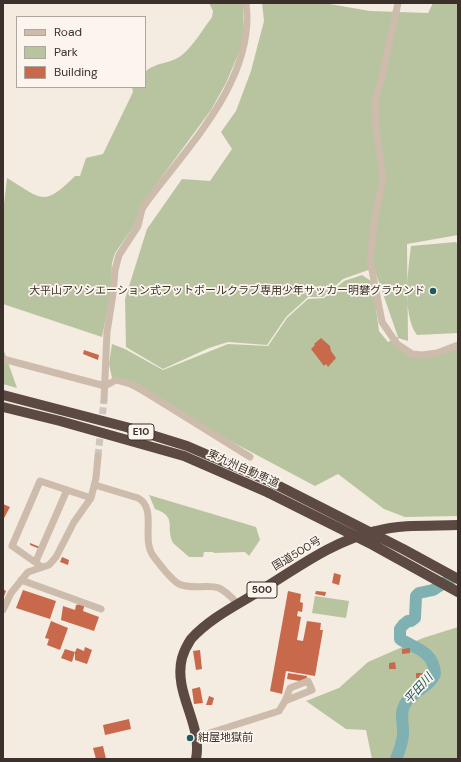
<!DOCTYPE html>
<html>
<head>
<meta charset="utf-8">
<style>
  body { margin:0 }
  #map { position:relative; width:461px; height:762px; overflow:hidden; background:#f4ebe1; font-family:"DM Sans",sans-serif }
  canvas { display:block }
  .frame { position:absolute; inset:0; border:4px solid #3b302b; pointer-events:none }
  .legend { position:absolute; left:16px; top:16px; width:130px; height:72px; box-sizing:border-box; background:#fbf5ee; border:1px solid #aea6a0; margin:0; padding:5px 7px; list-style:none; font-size:12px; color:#3b302b }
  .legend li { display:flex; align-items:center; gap:8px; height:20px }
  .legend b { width:20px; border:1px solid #aea6a0 }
</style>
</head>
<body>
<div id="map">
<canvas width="461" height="762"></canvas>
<div class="frame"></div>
<ul class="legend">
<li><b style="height:5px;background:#cdbbac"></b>Road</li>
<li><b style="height:11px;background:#b8c4a0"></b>Park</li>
<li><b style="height:11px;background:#c8694b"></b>Building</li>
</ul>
</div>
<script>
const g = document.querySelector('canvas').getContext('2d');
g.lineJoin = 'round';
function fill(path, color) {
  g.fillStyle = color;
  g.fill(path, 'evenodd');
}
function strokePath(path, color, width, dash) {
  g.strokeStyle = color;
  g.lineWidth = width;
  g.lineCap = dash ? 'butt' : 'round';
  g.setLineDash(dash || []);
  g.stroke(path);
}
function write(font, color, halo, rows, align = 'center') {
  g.font = font + ' "DM Sans","Noto Sans JP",sans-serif';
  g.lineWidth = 3.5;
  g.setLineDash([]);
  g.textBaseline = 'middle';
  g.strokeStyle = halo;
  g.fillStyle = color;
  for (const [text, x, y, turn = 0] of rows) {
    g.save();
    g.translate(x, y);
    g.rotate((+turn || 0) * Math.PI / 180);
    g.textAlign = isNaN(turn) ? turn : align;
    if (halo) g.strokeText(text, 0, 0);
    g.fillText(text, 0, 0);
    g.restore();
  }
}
const green = new Path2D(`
  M209 3H243V43L226 83 211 110 144 201 134 226 115 253 112 263 110 298 102 337 3 304V213L7 178C42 199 43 208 75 176H80L86 158 103 154 133 92 132 87H145V72C155 62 171 64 182 55 194 45 203 29 212 17L213 11Z
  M262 3H324L370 11 428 13 433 3H458V235L407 244 408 341 398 338 400 350 413 354 458 348V516L405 517 384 509 338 474 315 486 112 378 109 364 112 344 125 349 163 370 228 344 268 346 287 318 308 299 324 298 344 281 362 275 371 281 375 301 379 331 388 342 398 337 374 268 343 279 323 297H308L286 317 267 345 228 342 209 348 163 369 126 347 125 299 147 229 182 179 210 181 232 149 221 132 236 111 251 71 264 21Z
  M456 242 458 245V333L417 335C402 315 408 270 411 246Z
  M3 348 17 388 3 384Z
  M149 495 256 527 260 540 249 556 245 552 214 553 213 552H204L203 557H189L173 543C165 527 178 517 155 509Z
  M315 596 349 601 346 618 312 613Z
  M458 627V759H372L366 730 346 729 306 701 339 688 368 662 423 638Z`);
const river = new Path2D(`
  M396 759C399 752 402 743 403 735 404 725 399 714 405 704 412 691 431 687 435 673 433 651 415 648 400 639V629L403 625 408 621H411L415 618 416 596 419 593 433 590 452 578`);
const building = new Path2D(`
  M321 338 330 346 331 351 336 358 328 367 326 364 324 366 311 349 315 345 314 344Z
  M84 350 99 355 98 360 83 354Z
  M3 504 10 507 3 520Z
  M30 543 40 547V549L30 545Z
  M62 557 69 560 68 565 60 562Z
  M334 573 341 575 339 585 332 583Z
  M3 589 6 591 3 599Z
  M23 590 56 601 50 619 16 608Z
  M288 591 301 594 300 602 303 603 302 612 298 611 297 616 301 617 297 640 303 641 307 621 321 623 320 630H323L315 676 286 671 282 694 270 691Z
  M316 591 326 592 325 596 315 594Z
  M85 603 83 611 99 617 94 631 61 620 63 606 75 610 76 605Z
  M51 621 68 628 60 650 47 645 49 639 45 638Z
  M85 647 92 650 87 664 75 660V652L72 662 61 658 65 649 75 652 77 648 84 651Z
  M410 648V653L402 654V649Z
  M200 650 202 669 196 670 193 651Z
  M395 662 396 669H389V663Z
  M288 673 307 676 306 682 287 679Z
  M416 673H425V679L416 678Z
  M200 687 203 703 194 704 192 689Z
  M209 696 214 698 212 705H206Z
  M129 719 131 729 105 735 103 725Z
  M103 746 106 759H96L93 748Z`);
const minorTunnel = new Path2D(`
  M98 456 104 400`);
const minor = new Path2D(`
  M398 3 382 77 375 100 376 128 383 179 375 216 370 260 382 322 397 344 412 354 422 355 437 353 458 345
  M3 359 105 386 116 380 134 385 250 457
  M104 400 107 332 113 294 115 270 119 255 138 226 142 209 146 203C188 146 256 79 246 3
  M95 485 138 498C158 509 140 540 154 557 161 566 170 579 179 584 191 590 207 584 219 588 226 591 233 599 238 604
  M36 561 67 490
  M42 567 12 546 40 481 91 498
  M21 580 101 609
  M3 610 11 593 28 572 49 565 56 557 74 522 91 498 96 478 98 456
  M197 737 279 711 285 701 312 690 308 681 290 688 285 701`);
const highway = new Path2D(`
  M3 395 126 427 187 446 273 483
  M3 407 60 421 184 456 269 493
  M196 759C203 724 173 693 182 658 184 651 187 645 191 639 209 619 235 606 258 592 296 569 332 541 376 531 403 524 431 526 458 525`);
const highwayBridge = new Path2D(`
  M273 483 403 549 458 579
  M269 493 373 545 458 592`);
const markers = [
  [433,291,4,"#1f5a5e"],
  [190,738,4,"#1f5a5e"]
];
const shields = [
  [141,432,26],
  [262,590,30]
];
const shieldNames = [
  ["E10",141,432],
  ["500",262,590]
];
const poiNames = [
  ["大平山アソシエーション式フットボールクラブ専用少年サッカー明礬グラウンド",425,291],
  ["紺屋地獄前",198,738,"left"]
];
const streetNames = [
  ["東九州自動車道",243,469,24],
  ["国道500号",297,554,-31]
];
const waterNames = [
  ["平田川",419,689,-48]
];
fill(green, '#b8c4a0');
strokePath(river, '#7fb0b2', 12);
fill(building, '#c8694b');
strokePath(minorTunnel, '#cfc6bd', 7, [7, 3.5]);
strokePath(minor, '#cdbbac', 7);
strokePath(highway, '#5c4a42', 10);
strokePath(highwayBridge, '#5c4a42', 10);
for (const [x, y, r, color] of markers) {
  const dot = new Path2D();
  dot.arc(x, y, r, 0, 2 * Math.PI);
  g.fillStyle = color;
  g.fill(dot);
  strokePath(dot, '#fbf5ee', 1.5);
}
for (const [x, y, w] of shields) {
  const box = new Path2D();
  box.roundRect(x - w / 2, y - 8, w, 16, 3);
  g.fillStyle = '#fbf5ee';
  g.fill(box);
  strokePath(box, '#3b302b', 1);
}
write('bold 10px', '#3b302b', null, shieldNames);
write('11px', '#3b302b', '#fbf5ee', poiNames, 'right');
write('11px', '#3b302b', '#fbf5ee', streetNames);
write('italic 12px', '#1f5a5e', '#fbf5ee', waterNames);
</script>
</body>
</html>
